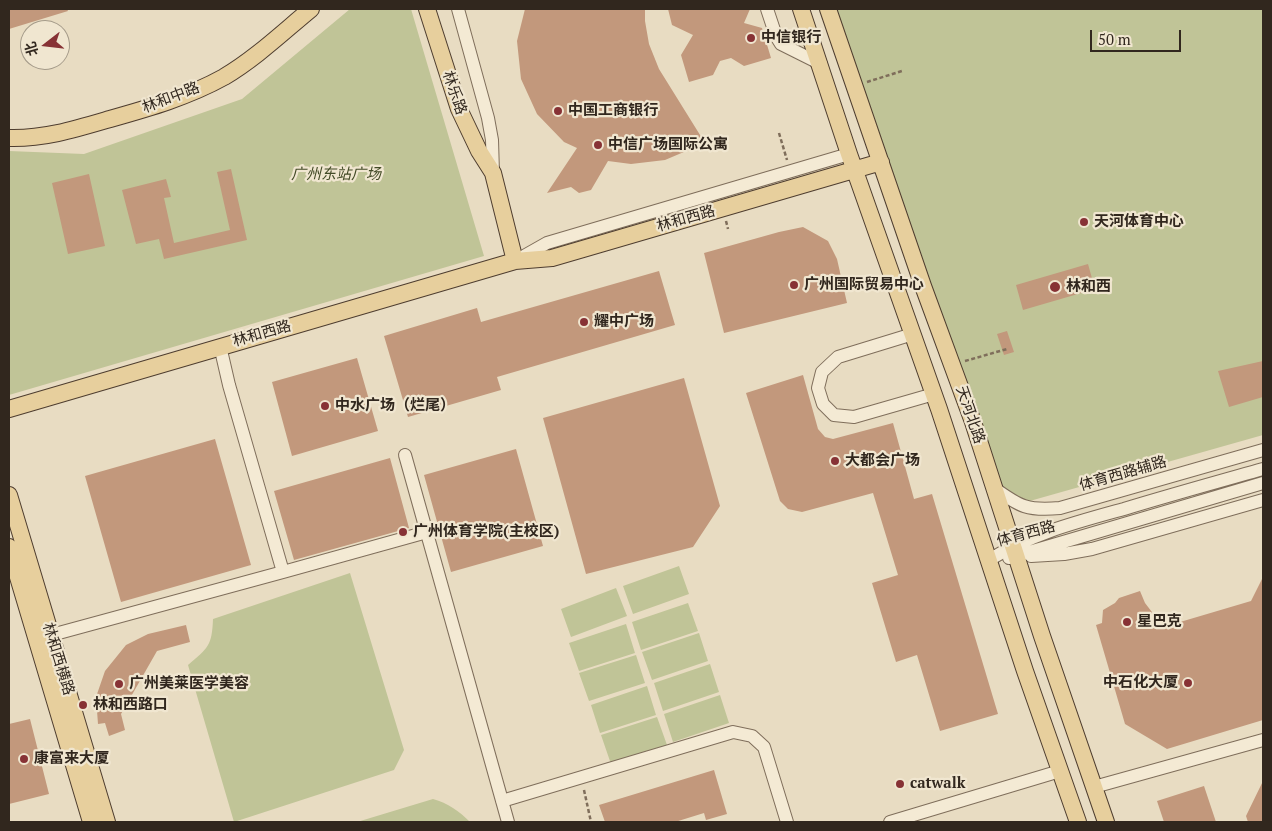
<!DOCTYPE html>
<html>
<head>
<meta charset="utf-8">
<style>
  body { margin:0 }
  #map { position:relative; width:1272px; height:831px; overflow:hidden; background:#e8dcc2; font-family:"PT Serif","Noto Sans SC",serif }
  canvas { display:block }
  .frame { position:absolute; inset:0; border:10px solid #31271e; pointer-events:none }
  .north { position:absolute; left:20px; top:20px; width:50px; height:50px; box-sizing:border-box; background:#f0e6d0; border:1px solid #a49a89; border-radius:50%; rotate:254deg; font-size:14px; font-weight:700; line-height:20px; text-align:center; color:#31271e }
  .north::after { content:''; display:block; margin:auto; width:18px; height:22px; background:#873235; clip-path:polygon(50% 0,100% 100%,50% 72%,0 100%) }
  .scale { position:absolute; left:1090px; top:30px; width:91px; height:22px; box-sizing:border-box; border:2px solid #31271e; border-top:0; padding-left:6px; font-size:15px; line-height:18px; white-space:nowrap; color:#31271e; -webkit-text-stroke:4px #f0e6d0; paint-order:stroke }
</style>
</head>
<body>
<div id="map">
<canvas width="1272" height="831"></canvas>
<div class="frame"></div>
<div class="north">北</div>
<div class="scale">50 m</div>
</div>
<script>
const g = document.querySelector('canvas').getContext('2d');
g.lineJoin = 'round';
function fill(path, color) {
  g.fillStyle = color;
  g.fill(path, 'evenodd');
}
function strokePath(path, color, width, dash) {
  g.strokeStyle = color;
  g.lineWidth = width;
  g.lineCap = dash ? 'butt' : 'round';
  g.setLineDash(dash || []);
  g.stroke(path);
}
function write(font, color, halo, rows, align = 'center') {
  g.font = font + ' "PT Serif","Noto Sans SC",serif';
  g.lineWidth = 4.5;
  g.setLineDash([]);
  g.textBaseline = 'middle';
  g.strokeStyle = halo;
  g.fillStyle = color;
  for (const [text, x, y, turn = 0] of rows) {
    g.save();
    g.translate(x, y);
    g.rotate((+turn || 0) * Math.PI / 180);
    g.textAlign = isNaN(turn) ? turn : align;
    if (halo) g.strokeText(text, 0, 0);
    g.fillText(text, 0, 0);
    g.restore();
  }
}
const green = new Path2D(`
  M350 9H411L484 256 9 395V151L84 154 242 99Z
  M836 9H1263V435L998 510Z
  M679 566 689 594 633 614 623 586Z
  M350 573 404 750 394 770 234 822 188 665C208 648 212 646 213 619Z
  M616 588 627 616 571 637 561 609Z
  M688 603 698 631 641 650 632 622Z
  M626 624 635 653 579 671 569 643Z
  M699 633 708 661 652 680 642 652Z
  M636 655 645 683 589 701 579 673Z
  M710 664 719 692 663 711 654 683Z
  M647 686 656 715 600 733 591 705Z
  M720 695 729 723 673 742 664 714Z
  M657 717 667 745 611 764 601 735Z
  M433 799C448 803 459 811 470 822H357Z`);
const building = new Path2D(`
  M9 9H67L68 11 9 29Z
  M525 9H645V21L649 44 659 69 705 143 665 160 631 164 608 161 591 190 579 193 571 187 547 193 577 148 564 142 537 114 521 79 517 41Z
  M668 9H750L744 23 762 28 771 58 744 66 731 58 720 61 713 75 689 82 681 55 693 35 672 25Z
  M231 169 247 240 164 259 159 239 136 244 122 190 166 179 171 197 164 198 174 243 230 230 217 172Z
  M89 174 105 246 68 254 52 183Z
  M803 227 828 241 837 259 847 303 724 333 704 253 779 232Z
  M1088 264 1095 289 1023 310 1016 285Z
  M659 271 675 325 497 377 501 390 408 417 384 336 477 308 481 322Z
  M1007 331 1014 352 1004 355 997 334Z
  M357 358 378 431 292 456 272 382Z
  M1263 361V397L1229 407 1218 371Z
  M803 375 818 429 825 437 833 439 893 423 914 499 932 494 998 714 940 731 917 655 896 662 872 583 898 575 873 493 802 512 788 509 780 501 746 393Z
  M684 378 720 506 693 547 586 574 543 418Z
  M215 439 251 565 121 602 85 476Z
  M516 449 543 546 451 572 424 475Z
  M390 458 409 528 294 560 274 491Z
  M1263 577V720L1167 749 1125 724 1096 625 1102 623 1103 610 1115 603 1119 598 1140 591 1145 603 1155 616 1170 625 1251 601Z
  M186 625 190 642 157 651 121 714 125 730 109 736 105 723 98 724 96 697 105 671 126 645 148 634Z
  M30 719 49 794 9 804V724Z
  M714 770 727 814 706 820 704 813 675 822H605L599 805Z
  M1263 781V822H1248L1246 816Z
  M1204 786 1216 822H1164L1157 801Z`);
const path = new Path2D(`
  M867 82 902 71
  M779 133 787 160
  M726 221 728 229
  M965 361 1007 349
  M584 790 591 822`);
const minor = new Path2D(`
  M458 9 488 118 492 140 493 173
  M767 9 776 36 781 44 821 64
  M517 260 547 243 849 154
  M913 334 838 357 822 372 818 388 823 404 834 415 854 417 934 394
  M220 346 229 385 283 572 427 532
  M405 455 508 822
  M994 488C1020 507 1028 511 1060 508L1263 450
  M1031 556 1064 554 1092 549 1263 500
  M1009 558 1263 483
  M989 560C1030 534 1077 522 1124 509 1170 495 1217 482 1263 469
  M44 637 283 572
  M1094 787 1263 740
  M502 801 733 732 752 736 764 747 787 822
  M890 822 1060 771`);
const major = new Path2D(`
  M427 9 459 109 479 151 493 173 515 261
  M801 9 849 154 939 409 1025 671 1078 822
  M828 9 923 286 973 422 1042 636 1106 822
  M9 138C44 139 76 129 110 119 149 108 188 97 224 77 256 58 283 32 311 9
  M9 409 515 261 552 258 881 162
  M9 495 107 822
  M9 547 91 822`);
const markers = [
  [751,38,5,"#873235"],
  [558,111,5,"#873235"],
  [598,145,5,"#873235"],
  [1084,222,5,"#873235"],
  [794,285,5,"#873235"],
  [1055,287,6,"#873235"],
  [584,322,5,"#873235"],
  [325,406,5,"#873235"],
  [835,461,5,"#873235"],
  [403,532,5,"#873235"],
  [1127,622,5,"#873235"],
  [1188,683,5,"#873235"],
  [119,684,5,"#873235"],
  [83,705,5,"#873235"],
  [24,759,5,"#873235"],
  [900,784,5,"#873235"]
];
const poiNames = [
  ["中信银行",761,38],
  ["中国工商银行",568,111],
  ["中信广场国际公寓",608,145],
  ["天河体育中心",1094,222],
  ["广州国际贸易中心",804,285],
  ["林和西",1066,287],
  ["耀中广场",594,322],
  ["中水广场（烂尾）",335,406],
  ["大都会广场",845,461],
  ["广州体育学院(主校区)",413,532],
  ["星巴克",1137,622],
  ["中石化大厦",1178,683,"right"],
  ["广州美莱医学美容",129,684],
  ["林和西路口",93,705],
  ["康富来大厦",34,759],
  ["catwalk",910,784]
];
const streetNames = [
  ["林乐路",454,93,71],
  ["林和中路",171,98,-21],
  ["林和西路",686,219,-16],
  ["林和西路",262,334,-16],
  ["天河北路",970,415,71],
  ["体育西路辅路",1123,474,-16],
  ["体育西路",1026,534,-15],
  ["林和西横路",58,659,73]
];
const parkNames = [
  ["广州东站广场",336,175]
];
fill(green, '#c0c497');
fill(building, '#c2987c');
strokePath(minor, '#7f6e5b', 14);
strokePath(major, '#4e3d2f', 18);
strokePath(path, '#7f6e5b', 2.5, [4, 2.5]);
strokePath(minor, '#f4ead4', 12);
strokePath(major, '#e7cf9d', 16);
for (const [x, y, r, color] of markers) {
  const dot = new Path2D();
  dot.arc(x, y, r, 0, 2 * Math.PI);
  g.fillStyle = color;
  g.fill(dot);
  strokePath(dot, '#f0e6d0', 2);
}
write('bold 15px', '#31271e', '#f0e6d0', poiNames, 'left');
write('15px', '#31271e', '#f0e6d0', streetNames);
write('italic 15px', '#434b27', '#f0e6d0', parkNames);
</script>
</body>
</html>
